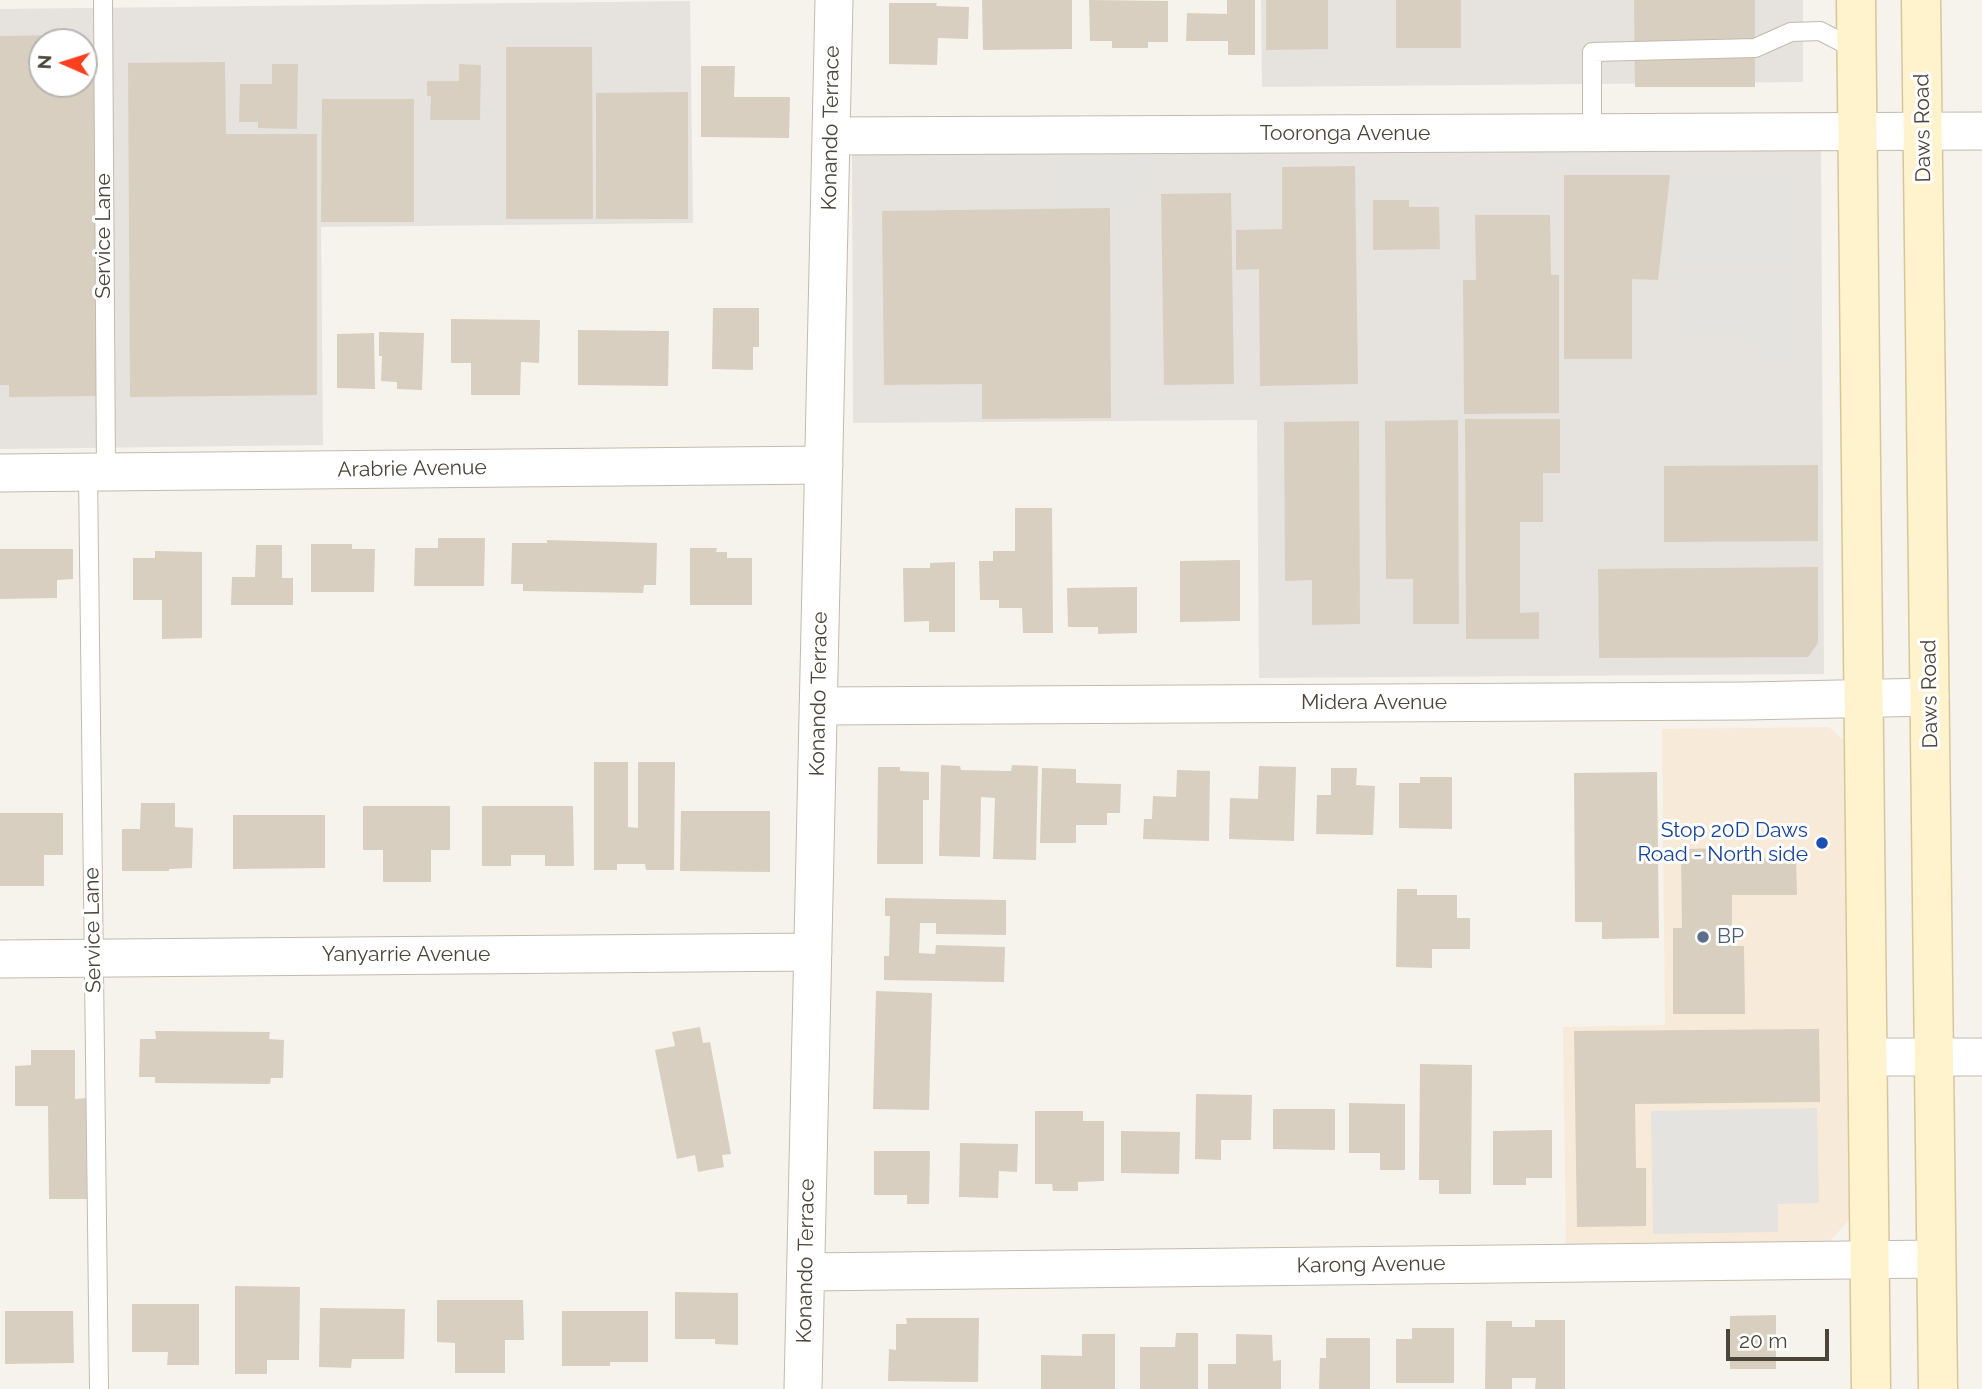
<!DOCTYPE html>
<html>
<head>
<meta charset="utf-8">
<style>
  body { margin:0 }
  #map { position:relative; width:1982px; height:1389px; overflow:hidden; background:#f6f3ec; font-family:Raleway,sans-serif }
  canvas { display:block }
  .north { position:absolute; left:28px; top:28px; width:70px; height:70px; box-sizing:border-box; background:#fff; border:2px solid #b7b4b0; border-radius:50%; rotate:273deg; font-size:19px; font-weight:700; line-height:28px; text-align:center; color:#4b4439 }
  .north::after { content:''; display:block; margin:auto; width:24px; height:32px; background:#fc3f1d; clip-path:polygon(50% 0,100% 100%,50% 72%,0 100%) }
  .scale { position:absolute; left:1726px; top:1329px; width:103px; height:32px; box-sizing:border-box; border:4px solid #4b4439; border-top:0; padding-left:9px; font-size:21px; line-height:24px; white-space:nowrap; color:#4b4439; -webkit-text-stroke:5px #fff; paint-order:stroke }
</style>
</head>
<body>
<div id="map">
<canvas width="1982" height="1389"></canvas>
<div class="north">N</div>
<div class="scale">20 m</div>
</div>
<script>
const g = document.querySelector('canvas').getContext('2d');
g.lineJoin = 'round';
function fill(path, color) {
  g.fillStyle = color;
  g.fill(path, 'evenodd');
}
function strokePath(path, color, width, dash) {
  g.strokeStyle = color;
  g.lineWidth = width;
  g.lineCap = dash ? 'butt' : 'round';
  g.setLineDash(dash || []);
  g.stroke(path);
}
function write(font, color, halo, rows, align = 'center') {
  g.font = font + ' Raleway,sans-serif';
  g.lineWidth = 6;
  g.setLineDash([]);
  g.textBaseline = 'middle';
  g.strokeStyle = halo;
  g.fillStyle = color;
  for (const [text, x, y, turn = 0] of rows) {
    g.save();
    g.translate(x, y);
    g.rotate((+turn || 0) * Math.PI / 180);
    g.textAlign = isNaN(turn) ? turn : align;
    if (halo) g.strokeText(text, 0, 0);
    g.fillText(text, 0, 0);
    g.restore();
  }
}
const commercial = new Path2D(`
  M1829 727 1848 744 1853 1216 1828 1243 1566 1247 1563 1027 1665 1025 1662 729Z`);
const industrial = new Path2D(`
  M1261 0H1803V82L1262 87Z
  M690 1 693 223 321 227 323 445 0 449V9ZM42 42H84V84H42Z
  M1821 145 1824 674 1259 678 1257 420 853 423 852 152Z`);
const parking = new Path2D(`
  M1057 156H1151L1149 208 1057 209Z
  M1792 173 1796 263 1669 265 1670 175Z
  M1799 271V364H1747L1746 334 1667 335 1666 272Z
  M1817 1108 1819 1203 1778 1204V1232L1653 1234 1651 1111Z`);
const building = new Path2D(`
  M982 0H1072V49L983 50Z
  M1089 0 1168 1V42H1148V48H1112V41H1090Z
  M1227 0H1255V55H1228V41H1186L1187 13 1227 14Z
  M1266 0H1328V49L1266 50Z
  M1396 0H1461V48H1396Z
  M1634 0H1755V87H1635Z
  M889 3H937L936 6 969 7 968 39 938 38 937 65 889 64Z
  M66 35V42H42V84H84V80H99L101 396 9 397V385H0V36Z
  M506 47H592L593 219H506Z
  M225 62 226 134H317V395L130 397 128 63Z
  M272 64H298L297 129 258 128V122H239L240 84H272Z
  M459 64 481 65 480 120H430L431 96H427V81H459Z
  M701 66H735L734 97H790L789 138 701 137Z
  M688 92V219H596V93Z
  M322 99H414V222H321Z
  M1355 166 1358 384 1260 386 1259 269 1236 270V230L1282 229V167Z
  M1564 175H1670L1658 280 1632 279V359H1564Z
  M1231 193 1234 384 1164 385 1161 194Z
  M1373 200H1409V207H1439L1440 249 1373 250Z
  M1110 208 1111 418 982 419V384L884 385 882 211Z
  M1475 215H1550L1551 275H1559V413L1464 414 1463 280H1476Z
  M713 308H759V347H753V370L712 369Z
  M451 319 540 320 539 363 521 362 520 395H471V363H451Z
  M578 330 669 331 668 386 578 385Z
  M379 332 424 333 422 390 397 389V382L381 381 382 356H379Z
  M374 333 375 389 337 388V334Z
  M1465 419H1560V473H1543V522H1520V613L1539 612V639H1466Z
  M1458 420 1459 624H1413V579H1386L1385 421Z
  M1359 421 1360 624 1312 625V580L1285 581 1284 422Z
  M1818 465V541L1664 542V466Z
  M1015 508H1052L1053 633H1023L1022 608H999V600H980L979 561H993V551H1015Z
  M438 538H485L484 586H414L415 548H438Z
  M547 540 657 543 656 585H644L643 593 523 591V584H511L512 543H547Z
  M311 544H352V549H375L374 592H311Z
  M256 545H282V578H293V605H231L232 577H255Z
  M690 548H717L716 552H727V558H752V605H690Z
  M0 549H73V579L57 580V598L0 599Z
  M155 551 202 552V638L162 639V600H133V558H155Z
  M1240 560V621L1180 622V561Z
  M955 562V632H929V621L904 622 903 568H930V563Z
  M1818 567V643L1808 657 1599 658 1598 569Z
  M1137 587V633L1098 634V627H1068L1067 588Z
  M594 762H628V827L638 828V762H675L674 870H646L645 864H617V870H594Z
  M941 765 960 766 961 770 1011 771 1012 765 1038 766 1036 860 993 859 995 798 981 797 980 857 939 856Z
  M1259 766 1296 767 1294 841 1229 839 1230 798 1258 799Z
  M878 767H900V771L929 772V800H923V864H877Z
  M1042 768 1076 769V783L1121 784 1120 813H1107V825H1076V843H1040Z
  M1331 768H1357L1356 785 1375 786 1373 835 1316 834 1317 795H1331Z
  M1177 770 1210 771 1209 841 1143 839 1144 819H1152L1153 796 1176 797Z
  M1657 772 1659 938 1602 939V922H1575L1574 773Z
  M1420 777H1452V829L1399 828V783H1420Z
  M141 803H175V827L193 828 192 868 169 869V871H122V829H140Z
  M363 806H450V850H431V882H383V850H363Z
  M482 806H573L574 866H545V855H511V866H482Z
  M681 811H770V872L680 871Z
  M0 813H63V855H44V886H0Z
  M233 815H325V868L233 869Z
  M1733 848V859L1796 858 1797 895H1732V946H1744L1745 1014H1673V928H1682L1681 849Z
  M1397 889H1417V895H1457V918H1470V949H1432V968L1396 967Z
  M885 898 1006 900V935L936 934V923H920L919 953 935 954 936 945 1005 947 1004 982 884 980V956H889L890 916H885Z
  M876 991 932 993 929 1110 873 1109Z
  M700 1027 703 1043 710 1042 731 1154 722 1155 724 1167 698 1172 695 1155 677 1159 655 1050 675 1046 672 1032Z
  M1819 1029 1820 1102 1635 1104 1636 1168H1646V1226L1577 1227 1574 1031Z
  M155 1031 270 1032 269 1039 284 1040 283 1078H271L270 1084 155 1083V1077H139L140 1039H156Z
  M31 1050H75V1099L86 1098 87 1199H49L48 1106H15V1066L31 1065Z
  M1420 1064 1472 1065 1471 1194H1439V1180H1419Z
  M1196 1094 1252 1095 1251 1140H1221V1160L1195 1159Z
  M1349 1103 1405 1104V1170H1380V1153H1349Z
  M1273 1109H1335V1150L1273 1149Z
  M1035 1111H1083V1121H1104V1181L1078 1182V1191H1053L1052 1184H1035Z
  M1552 1130V1178H1526V1185H1493V1131Z
  M1121 1131 1180 1132 1179 1174 1121 1173Z
  M960 1143 1018 1144 1017 1172 999 1171 998 1198 959 1197Z
  M874 1151H930L929 1204H907V1195H874Z
  M235 1286 300 1287 299 1360H267V1374H235Z
  M675 1292 738 1293V1345L715 1344V1339H675Z
  M437 1300H523L524 1340H505V1373H455V1343L437 1342Z
  M132 1304H199V1365H167L168 1352H132Z
  M320 1308 405 1309 404 1359H352L351 1368 319 1367Z
  M5 1311H73L74 1363 5 1364Z
  M562 1311H648V1362H610V1366H562Z
  M1776 1315V1369H1730V1316Z
  M906 1318H979L978 1382 888 1381 889 1349 896 1350V1324H907Z
  M1535 1320H1565V1389H1535L1536 1378H1512V1389H1485L1486 1321H1512V1327H1535Z
  M1412 1328H1454V1383H1396V1339H1412Z
  M1176 1333H1198V1389H1140V1347H1175Z
  M1082 1334H1115V1389H1041V1355L1082 1356Z
  M1236 1334 1272 1335 1273 1361 1281 1360V1389H1208V1364H1236Z
  M1326 1338H1370V1389H1319L1320 1358H1326Z`);
const lane = new Path2D(`
  M103 0 106 472
  M1592 133V52L1755 48 1791 32 1820 31 1857 50
  M88 472 99 1389`);
const street = new Path2D(`
  M831 136 1982 131
  M0 473 824 465
  M818 706 1747 701 1930 697
  M0 959 813 952
  M1867 1057H1982
  M806 1272 1936 1259
  M803 1389 834 0`);
const secondary = new Path2D(`
  M1856 0 1871 1389
  M1921 0 1938 1389`);
const markers = [
  [1822,843,7,"#1a4fb4"],
  [1703,937,7,"#5c6f8a"]
];
const streetNames = [
  ["Konando Terrace",831,128,-89],
  ["Daws Road",1923,128,-91],
  ["Tooronga Avenue",1345,134],
  ["Service Lane",104,236,-90],
  ["Arabrie Avenue",412,469,-1],
  ["Konando Terrace",819,694,-89],
  ["Daws Road",1930,694,-91],
  ["Midera Avenue",1374,703],
  ["Service Lane",93,930,-91],
  ["Yanyarrie Avenue",406,955],
  ["Konando Terrace",806,1261,-89],
  ["Karong Avenue",1371,1265,-1]
];
const transitNames = [
  ["Stop 20D Daws",1808,831],
  ["Road - North side",1808,855]
];
const serviceNames = [
  ["BP",1717,937]
];
fill(commercial, '#f7ead8');
fill(industrial, '#e6e2dd');
fill(parking, '#e5e3e0');
fill(building, '#d8cfc1');
strokePath(lane, '#c2bbae', 20);
strokePath(street, '#c2bbae', 39);
strokePath(secondary, '#d6c79b', 41);
strokePath(lane, '#fff', 18);
strokePath(street, '#fff', 37);
strokePath(secondary, '#fff3cd', 38);
for (const [x, y, r, color] of markers) {
  const dot = new Path2D();
  dot.arc(x, y, r, 0, 2 * Math.PI);
  g.fillStyle = color;
  g.fill(dot);
  strokePath(dot, '#fff', 2.5);
}
write('21px', '#4b4439', '#fff', streetNames);
write('21px', '#164399', '#fff', transitNames, 'right');
write('21px', '#4e5e75', '#fff', serviceNames, 'left');
</script>
</body>
</html>
